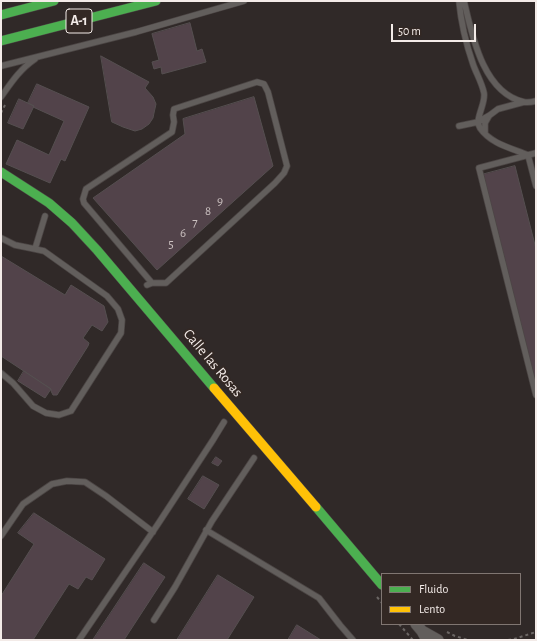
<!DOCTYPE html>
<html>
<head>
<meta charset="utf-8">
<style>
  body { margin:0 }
  #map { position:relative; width:537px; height:641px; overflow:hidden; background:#302928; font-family:"Alegreya Sans",sans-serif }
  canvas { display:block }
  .frame { position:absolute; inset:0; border:2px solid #f3ebe8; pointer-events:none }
  .legend { position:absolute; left:381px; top:573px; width:140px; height:52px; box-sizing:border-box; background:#332824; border:1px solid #807672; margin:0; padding:5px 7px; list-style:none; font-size:12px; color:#f3ebe8 }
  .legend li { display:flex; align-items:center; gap:8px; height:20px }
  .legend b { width:20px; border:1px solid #807672 }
  .scale { position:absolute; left:391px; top:24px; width:85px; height:18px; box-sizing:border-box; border:2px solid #f3ebe8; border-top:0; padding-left:5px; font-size:12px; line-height:14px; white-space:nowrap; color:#f3ebe8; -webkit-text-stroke:3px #332824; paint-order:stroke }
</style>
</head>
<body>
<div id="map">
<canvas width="537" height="641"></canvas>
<div class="frame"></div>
<ul class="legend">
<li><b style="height:5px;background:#4caf50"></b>Fluido</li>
<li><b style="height:5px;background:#ffc107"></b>Lento</li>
</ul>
<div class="scale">50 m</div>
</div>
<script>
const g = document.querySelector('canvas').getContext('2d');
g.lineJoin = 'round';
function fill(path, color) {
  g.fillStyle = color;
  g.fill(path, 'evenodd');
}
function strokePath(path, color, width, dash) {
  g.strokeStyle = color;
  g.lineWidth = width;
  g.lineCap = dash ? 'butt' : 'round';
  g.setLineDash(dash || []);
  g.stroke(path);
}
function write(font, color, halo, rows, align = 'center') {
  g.font = font + ' "Alegreya Sans",sans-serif';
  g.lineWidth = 3.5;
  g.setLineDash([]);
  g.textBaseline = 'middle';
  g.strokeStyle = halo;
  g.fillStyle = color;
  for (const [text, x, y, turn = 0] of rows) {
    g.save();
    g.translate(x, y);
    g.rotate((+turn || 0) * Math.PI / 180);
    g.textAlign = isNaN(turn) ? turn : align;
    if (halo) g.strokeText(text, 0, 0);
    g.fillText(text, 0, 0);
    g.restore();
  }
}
const building = new Path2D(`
  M190 23 197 51 202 49 206 62 162 74 161 67 154 69 152 62 159 60 152 34Z
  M101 56 149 82 145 88 153 97 156 104 154 113 153 118 149 124 142 129 135 131 123 127 112 122Z
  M37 84 89 107 65 161 61 159 50 183 6 164 17 140 49 155 64 121 33 107 34 106 28 103Z
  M254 97 273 166 157 270 93 198 185 134 183 119Z
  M19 99 34 106 23 129 8 123Z
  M515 166 536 249V386L481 175Z
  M1 256 65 295 71 285 104 306 108 322 102 331 92 325 83 338 89 343 88 346 57 395H53L51 391V389L1 356Z
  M24 371 51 389 45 398 18 381Z
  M216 457 222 461 218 466 212 463Z
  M203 476 219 485 204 509 188 499Z
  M34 513 105 559 92 580 86 577 78 589 69 584 33 640H1V596L34 544 18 533Z
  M144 563 165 577 124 640H93Z
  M218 575 254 597 227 640H177Z
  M297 625 321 640H288Z`);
const path = new Path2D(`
  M1 113 5 105
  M377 597 382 603
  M399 624 413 640
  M447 632 455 636 468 640
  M508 640 514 639 536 632`);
const lane = new Path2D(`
  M459 1C461 22 466 44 473 64 476 73 482 83 484 93 486 104 474 119 480 128 491 144 511 148 528 155
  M464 1C472 35 483 93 524 102 528 103 532 102 536 101
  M1 66 136 32 244 1
  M1 97C11 83 20 69 35 59
  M459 126 478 122 490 115 498 109 524 102
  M485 132V123L489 116
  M536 153 479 168 536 395
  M528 155 536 186
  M1 238 15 245 30 248 44 251 107 296 118 309 122 320 121 333 71 411 59 415 46 413 33 406 13 383 1 373
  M35 249 45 216
  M147 285 152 283H166L275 183 284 173 287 166 268 92 264 84 257 82 174 109 173 115 174 122 172 132 86 189 83 199 84 203 152 283
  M206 530 319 598 340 625 353 640
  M1 536 23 504 52 484 67 481 85 482 106 496 153 532
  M154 620 175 587 212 521 254 458
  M79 640 158 524 213 440 224 422`);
const street = new Path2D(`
  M416 624 422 631 427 640
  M422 631 438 640`);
const fast = new Path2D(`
  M1 15 54 1
  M1 41 156 1
  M1 172 49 203 72 223 97 250 214 388
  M316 507 382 585`);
const slow = new Path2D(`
  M214 388 316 507`);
const numberNames = [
  ["9",220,201],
  ["8",208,211],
  ["7",195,222],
  ["6",183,233],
  ["5",171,244]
];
const shields = [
  [79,21,26]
];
const shieldNames = [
  ["A-1",79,21]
];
const streetNames = [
  ["Calle las Rosas",213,363,50]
];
fill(building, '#52434a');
strokePath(building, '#554f50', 1);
strokePath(lane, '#4c4645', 7);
strokePath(street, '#4c4645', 12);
strokePath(fast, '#4c4645', 10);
strokePath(slow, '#4c4645', 10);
strokePath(path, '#6b6664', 2, [3, 3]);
strokePath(lane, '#625e5c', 5.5);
strokePath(street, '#625e5c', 11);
strokePath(fast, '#4caf50', 9);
strokePath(slow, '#ffc107', 9);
write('13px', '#cbc1c0', null, numberNames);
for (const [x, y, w] of shields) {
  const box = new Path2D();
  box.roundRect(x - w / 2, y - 12, w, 24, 3);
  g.fillStyle = '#332824';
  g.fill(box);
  strokePath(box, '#f3ebe8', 1);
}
write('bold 14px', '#f3ebe8', null, shieldNames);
write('15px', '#f3ebe8', '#332824', streetNames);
</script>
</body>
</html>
